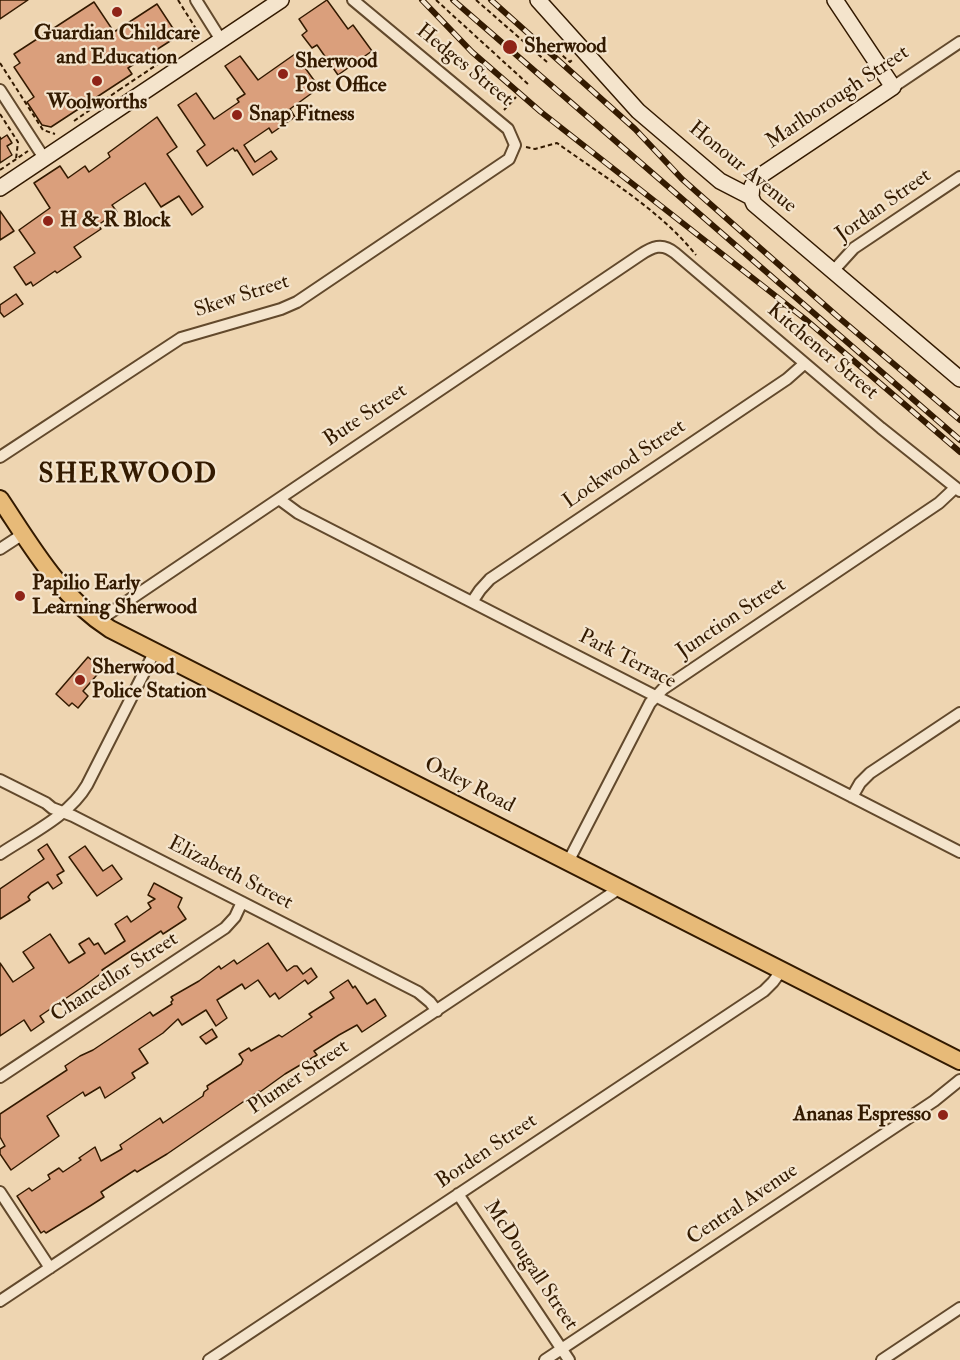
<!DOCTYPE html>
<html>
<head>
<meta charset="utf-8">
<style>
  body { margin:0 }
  canvas { display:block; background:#eed5b1 }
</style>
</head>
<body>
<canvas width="960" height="1360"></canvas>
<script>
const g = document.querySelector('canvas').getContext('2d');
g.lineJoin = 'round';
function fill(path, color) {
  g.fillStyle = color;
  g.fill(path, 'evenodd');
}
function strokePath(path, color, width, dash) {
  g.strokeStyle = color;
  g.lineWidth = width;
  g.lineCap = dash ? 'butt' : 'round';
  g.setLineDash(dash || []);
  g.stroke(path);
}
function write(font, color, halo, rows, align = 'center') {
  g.font = font + ' "IM FELL Double Pica",serif';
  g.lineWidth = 4.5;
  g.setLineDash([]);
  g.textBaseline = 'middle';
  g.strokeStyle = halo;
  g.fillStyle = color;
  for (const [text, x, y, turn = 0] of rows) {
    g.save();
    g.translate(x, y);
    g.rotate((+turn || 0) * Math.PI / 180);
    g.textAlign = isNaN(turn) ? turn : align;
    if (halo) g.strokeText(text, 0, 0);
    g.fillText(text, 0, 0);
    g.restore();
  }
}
const building = new Path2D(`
  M0 0H28L0 19Z
  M327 0 348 29 353 25 372 51 338 75 317 45 312 48 302 35 307 31 299 19Z
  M94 2 114 32 157 4 178 36 128 68 132 74 51 127 42 125 27 102 34 97 14 67 20 63 14 54Z
  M295 54 316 83 309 88 312 93 290 109 295 117 272 133 269 128 244 145 255 162 271 151 277 159 253 175 237 150 235 151 233 148 207 166 197 151 205 145 178 105 196 93 214 119 239 102 237 99 245 94 225 66 240 56 258 80Z
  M157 117 177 147 167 154 203 207 192 215 179 196 161 207 145 183 112 205 117 212 98 225 101 229 74 247 81 257 57 273 55 271 33 286 31 282 26 285 14 267 35 253 19 230 50 208 34 183 60 166 68 178 85 166 89 172 110 157 108 153Z
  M7 135 12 143 7 146 12 155 0 163V137L1 139Z
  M0 211 14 231 0 240Z
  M16 294 23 304 4 317 0 312V305Z
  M88 657 102 669 83 691 88 696 78 708 72 703 69 706 56 694Z
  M47 844 64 871 57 875 62 883 53 889 48 882 31 893 28 897 30 900 0 919V889L44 859 38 850Z
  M85 846 103 871 112 865 122 879 97 896 69 857Z
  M154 883 182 898 178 907 186 919 163 934 161 931 102 970 103 972 84 986 40 1016 44 1022 31 1031 24 1020 0 1036V963L13 982 34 968 23 952 50 934 69 963 85 953 79 944 89 938 94 945 98 943 105 954 125 941 115 924 127 916 131 922 151 908 148 903 155 899 148 895Z
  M268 943 287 971 294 966H297L303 974 311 968 317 977 308 984 305 980 279 999 275 993 270 997 258 980 245 989 242 984 217 1000 227 1018 216 1026 206 1010 182 1025 178 1019 163 1033 139 1049 148 1063 132 1073 135 1078 105 1098 100 1087 85 1096 83 1092 47 1116 59 1136 11 1170 0 1154V1149L5 1146 0 1137V1114L67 1070 65 1066 80 1056 93 1050 150 1012 153 1016 172 1004 171 1002 173 1000 171 997 199 981 219 966 221 969 234 960 237 964Z
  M348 980 353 988 355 986 367 1004 375 999 386 1016 362 1032 357 1025 339 1035 314 1051 317 1055 285 1074 260 1092 259 1091 167 1154 137 1172 135 1170 101 1192 104 1197 90 1206 46 1233 44 1231 41 1233 17 1196 29 1188 32 1191 50 1179 48 1175 59 1168 63 1172 81 1160 79 1158 95 1147 101 1161 122 1149 120 1145 160 1118 163 1123 203 1096 204 1092 208 1089 207 1086 241 1064 243 1060 239 1054 249 1048 251 1051 279 1035 282 1037 312 1017 309 1014 334 998 330 992Z
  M212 1029 217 1037 206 1044 200 1037Z`);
const path = new Path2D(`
  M178 0 198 32 196 37 191 42
  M436 0 528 84
  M476 0 547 62
  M557 51 570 62 572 60
  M0 63 43 130 55 134
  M119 90 164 60
  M504 110 516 97
  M0 114 18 142 16 159
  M74 121 119 90
  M526 147 535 149 557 143C604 177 659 209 696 255
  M0 170 28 151`);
const street = new Path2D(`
  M196 0 221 40
  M893 87 960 42
  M0 90 44 158
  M834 270 854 248 960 177
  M0 457 181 338 281 309 297 302 509 159 515 145 508 129 353 0
  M279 499 298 513 960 852
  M0 549 23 534
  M472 602 480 590 490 579 787 379 804 364
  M98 621 640 255C652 247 662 242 675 253L881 428 960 491
  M0 780 46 803 52 808 73 816 418 992 430 1002 437 1011
  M852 797 860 783 870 773 960 713
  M0 854C30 834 69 816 87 785L155 651
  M568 862 650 703 663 689 939 503 955 488
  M0 1077 225 928 235 917 242 902
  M0 1192 50 1268
  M458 1194 569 1360
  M0 1301 620 888
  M209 1360 764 991 773 982 781 971
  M545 1360 934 1101 960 1080
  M882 1360 960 1308`);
const secondary = new Path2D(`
  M538 0 638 111 720 181 751 197 754 204 960 379
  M0 188 281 0
  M751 197 752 186 760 176 893 87 835 0`);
const primary = new Path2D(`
  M0 499C32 547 60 597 110 629L960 1061`);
const rail = new Path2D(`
  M422 0 472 52 541 112 805 319 960 452
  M453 0 960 440
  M491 0 635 129 682 179 837 316 960 420`);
const markers = [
  [117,12,6,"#8f2418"],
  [510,47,8,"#8f2418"],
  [283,74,6,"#8f2418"],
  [97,81,6,"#8f2418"],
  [237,115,6,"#8f2418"],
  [48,221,6,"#8f2418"],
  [20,596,6,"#8f2418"],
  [80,680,6,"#8f2418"],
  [943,1115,6,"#8f2418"]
];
const poiNames = [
  ["Guardian Childcare",117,34,"center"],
  ["and Education",117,58,"center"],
  ["Sherwood",524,47],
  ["Sherwood",295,62],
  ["Post Office",295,86],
  ["Woolworths",97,103,"center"],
  ["Snap Fitness",249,115],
  ["H & R Block",60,221],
  ["Papilio Early",32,584],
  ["Learning Sherwood",32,608],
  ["Sherwood",92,668],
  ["Police Station",92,692],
  ["Ananas Espresso",931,1115,"right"]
];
const streetNames = [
  ["Hedges Street",464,66,39],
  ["Marlborough Street",838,98,-34],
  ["Honour Avenue",742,168,39],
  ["Jordan Street",884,206,-35],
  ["Skew Street",242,297,-18],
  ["Kitchener Street",822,352,40],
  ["Bute Street",366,416,-34],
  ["Lockwood Street",625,465,-34],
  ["Junction Street",732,619,-34],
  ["Park Terrace",627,660,27],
  ["Oxley Road",469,786,27],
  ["Elizabeth Street",230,874,27],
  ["Chancellor Street",115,978,-33],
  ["Plumer Street",299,1078,-34],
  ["Borden Street",487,1152,-34],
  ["Central Avenue",743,1205,-34],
  ["McDougall Street",530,1266,56]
];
const districtNames = [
  ["SHERWOOD",128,476]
];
fill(building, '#da9f7c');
strokePath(building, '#331a00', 1.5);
strokePath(street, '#62492c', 14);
strokePath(secondary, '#331a00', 18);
strokePath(primary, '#331a00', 20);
strokePath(path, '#331a00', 2, [4.5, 3]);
strokePath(street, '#f4e4cc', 10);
strokePath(secondary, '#f4e4cc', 15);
strokePath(primary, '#e7ba78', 16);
strokePath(rail, '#331a00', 6);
strokePath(rail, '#f4e4cc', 4, [11]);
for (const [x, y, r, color] of markers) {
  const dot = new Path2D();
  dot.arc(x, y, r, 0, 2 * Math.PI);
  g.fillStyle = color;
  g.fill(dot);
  strokePath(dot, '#f4e4cc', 2);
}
write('bold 21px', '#331a00', '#f4e4cc', poiNames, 'left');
write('21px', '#331a00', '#f4e4cc', streetNames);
g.letterSpacing = '1.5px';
write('bold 27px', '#331a00', '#f4e4cc', districtNames);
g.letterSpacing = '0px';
</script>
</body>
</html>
